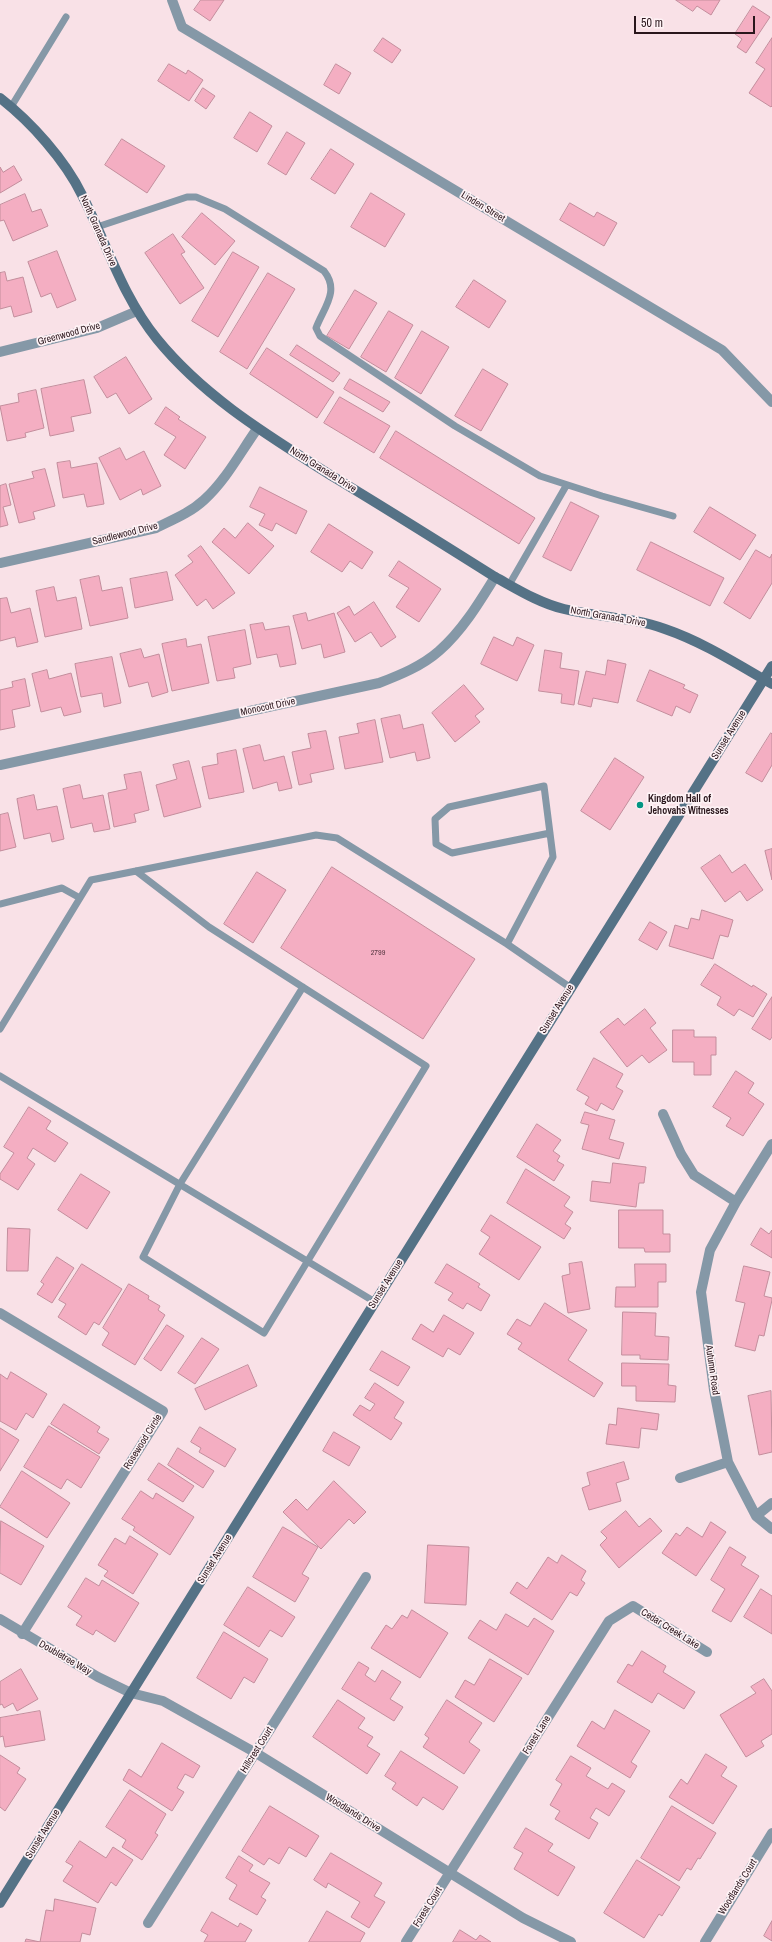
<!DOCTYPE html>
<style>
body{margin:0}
#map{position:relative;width:772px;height:1942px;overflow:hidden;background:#f9e1e7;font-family:"Archivo Narrow",sans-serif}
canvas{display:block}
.scale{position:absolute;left:634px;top:16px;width:121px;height:18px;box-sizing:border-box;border:2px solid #2a161c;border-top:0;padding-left:5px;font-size:12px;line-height:14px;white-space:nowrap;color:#2a161c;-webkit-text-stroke:3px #fef2f5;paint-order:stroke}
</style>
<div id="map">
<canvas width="772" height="1942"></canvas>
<div class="scale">50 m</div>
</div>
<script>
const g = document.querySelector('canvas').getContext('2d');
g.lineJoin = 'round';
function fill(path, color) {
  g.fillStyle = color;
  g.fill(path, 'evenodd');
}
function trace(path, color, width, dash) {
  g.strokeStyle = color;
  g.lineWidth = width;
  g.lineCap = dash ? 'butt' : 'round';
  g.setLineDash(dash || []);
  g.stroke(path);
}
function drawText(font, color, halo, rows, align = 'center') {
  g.font = font + ' "Archivo Narrow",sans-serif';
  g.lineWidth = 3.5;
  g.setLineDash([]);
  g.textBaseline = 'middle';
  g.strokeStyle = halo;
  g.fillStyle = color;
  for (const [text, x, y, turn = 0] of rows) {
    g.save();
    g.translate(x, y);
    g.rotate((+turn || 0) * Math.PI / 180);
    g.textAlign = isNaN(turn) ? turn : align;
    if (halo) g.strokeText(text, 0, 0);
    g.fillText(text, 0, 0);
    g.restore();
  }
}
const building = new Path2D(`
 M201,0H224L210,21L194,10Z
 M676,0H720L711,15L697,6L693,11Z
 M753,6L770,17L746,53L737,47L742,39L735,34Z
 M383,38L401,50L392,63L374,51Z
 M772,38V106L771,107L749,93L765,69L756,63Z
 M169,64L186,74L188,70L203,80L189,101L158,81Z
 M336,64L351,73L339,94L324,85Z
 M203,88L215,96L206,109L195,101Z
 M250,112L272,126L257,152L234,138Z
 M287,132L305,143L286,175L268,164Z
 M122,139L165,166L147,193L105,165Z
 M331,149L354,164L335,194L311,179Z
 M14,166L22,180L0,193V167L3,172Z
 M371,193L405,214L385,247L351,227Z
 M25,194L32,212L41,209L48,226L13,241L4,220L0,221V205Z
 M570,203L594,217L597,212L617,223L604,246L560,220Z
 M202,213L235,241L215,265L182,237Z
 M173,234L185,252L181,254L204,288L180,304L145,253Z
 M57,251L76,300L57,308L51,293L41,297L28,262Z
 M233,252L259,267L218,337L192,321Z
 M5,272L7,281L23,277L32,312L14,317L11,306L0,309V273Z
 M268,273L295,289L247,369L220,352Z
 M474,280L506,301L489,328L456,307Z
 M355,290L377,303L349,349L327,336Z
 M389,311L413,325L386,372L361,357Z
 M422,331L449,347L421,394L395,378Z
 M297,345L340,373L333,382L290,355Z
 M267,348L334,392L317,418L250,374Z
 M126,357L152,399L129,414L116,393L107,398L94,377Z
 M483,369L508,384L481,431L455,416Z
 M350,379L390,402L383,412L344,389Z
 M84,380L91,413L71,417L74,431L50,436L41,389Z
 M36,390L44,428L25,433L26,437L7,441L0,406L19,402L18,394Z
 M340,397L390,426L374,453L324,423Z
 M166,407L180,417L178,419L206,437L185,469L164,455L176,437L155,424Z
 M396,431L535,518L519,544L380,458Z
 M120,448L126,460L144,451L161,486L143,495L141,489L120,500L99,458Z
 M70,461L71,468L97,463L104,504L87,507L84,494L63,498L57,463Z
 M45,469L55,506L33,512L35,519L19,523L9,484L34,478L32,472Z
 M6,484L11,505L3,507L8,525L0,527V486Z
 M260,487L307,511L296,534L276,523L272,531L259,525L265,514L250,507Z
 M571,502L599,516L571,571L543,557Z
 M710,507L756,535L740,560L694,532Z
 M248,523L274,546L249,574L212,542L224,528L235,538Z
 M329,524L373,552L362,569L350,561L342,572L311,552Z
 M651,542L724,578L710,606L637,570Z
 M201,546L235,593L213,609L206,599L197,606L175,575L193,562L188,556Z
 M756,550L770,558L772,554V583L750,619L724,603Z
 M399,561L441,589L419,622L396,607L409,588L389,576Z
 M167,572L173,600L135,608L130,579Z
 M99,576L102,591L122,587L128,618L90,626L80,580Z
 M54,587L57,601L76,597L82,629L45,637L36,591Z
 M7,598L11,613L30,608L38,642L17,647L15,637L0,641V599Z
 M374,602L396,637L381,647L371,632L355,642L337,613L349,606L354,615Z
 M306,613L308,621L334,613L345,652L324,658L321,644L302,649L293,616Z
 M263,623L265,630L289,626L296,664L280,667L277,654L257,658L250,625Z
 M245,630L251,664L233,668L235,678L217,681L208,637Z
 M494,637L513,646L517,637L534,645L517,681L481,664Z
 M186,639L187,647L201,644L209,683L172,691L162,644Z
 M141,649L144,658L159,654L168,692L152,697L148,682L129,687L120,654Z
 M545,650L562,653L560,668L579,671L574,705L561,703L562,694L539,691Z
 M112,657L121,703L104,707L102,693L81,697L75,664Z
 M608,660L626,664L618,703L593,698L591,707L578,704L586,671L605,675Z
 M47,670L49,679L71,673L81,712L64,716L61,707L41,712L32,674Z
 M650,670L685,685L683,688L698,695L690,713L676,706L672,716L637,701Z
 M25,679L30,706L12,710L15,727L0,730V690L13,687L12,682Z
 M464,685L484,709L475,716L480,722L455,742L432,713Z
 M400,715L403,729L423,724L430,758L417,761L415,752L390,758L381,719Z
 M375,720L383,762L345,769L339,737L359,733L357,724Z
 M326,731L334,769L310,774L312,782L299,785L292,752L311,748L308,734Z
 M771,733L772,734V765L762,782L746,773Z
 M260,745L264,761L284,756L292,788L279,791L277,782L253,789L243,749Z
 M236,750L244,792L209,799L202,767L218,764L217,754Z
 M615,758L644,777L610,830L581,811Z
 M189,761L201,807L164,817L156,785L177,779L173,765Z
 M141,772L149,810L134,814L136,822L114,827L108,793L127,789L124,775Z
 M80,785L83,799L103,795L110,829L94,832L92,823L71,828L63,789Z
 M34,795L37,810L57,806L64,839L52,842L50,833L24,839L17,799Z
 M8,813L16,847L0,851V815Z
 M772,849V880L765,851Z
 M720,855L732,873L745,864L763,890L747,901L740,891L725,902L701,868Z
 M332,867L475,959L423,1039L281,948Z
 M257,872L286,890L253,943L224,924Z
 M702,910L733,920L728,937L720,935L713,959L669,946L675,925L688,929L691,918L699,920Z
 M650,922L667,932L657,950L639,940Z
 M715,964L752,987L753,985L767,994L753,1017L739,1009L734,1016L717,1005L721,997L701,985Z
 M772,997V1037L770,1040L752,1029Z
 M645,1009L656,1023L650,1028L667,1050L649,1063L642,1055L627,1067L600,1032L618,1018L624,1025Z
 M673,1030H694V1037H716V1055H711V1075H694V1062H673Z
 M594,1058L623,1074L616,1087L623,1091L613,1110L601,1103L597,1111L585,1104L589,1097L577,1090Z
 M736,1071L754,1083L748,1093L764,1104L743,1136L726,1126L731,1118L713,1107Z
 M29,1107L51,1121L46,1129L68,1143L55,1162L33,1148L27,1158L35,1164L18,1190L0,1179V1174L14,1153L4,1147Z
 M585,1112L615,1120L609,1139L624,1143L619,1159L582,1149L589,1125L581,1123Z
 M537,1124L561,1140L553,1151L560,1156L557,1161L564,1165L554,1181L517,1157Z
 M613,1163L646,1167L644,1183H639L636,1207L590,1201L592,1181L610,1183Z
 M526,1169L570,1197L564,1206L573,1212L565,1224L571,1228L564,1239L507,1203Z
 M81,1174L110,1192L87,1229L58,1210Z
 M619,1210H663V1234H670V1252H645L644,1248H619Z
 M491,1215L541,1247L519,1280L479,1254L490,1237L481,1231Z
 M8,1228L30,1229L28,1271H7Z
 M761,1228L769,1234L772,1230V1258L751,1245Z
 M57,1257L74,1268L52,1303L37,1294L44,1284L41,1282Z
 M582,1262L590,1309L568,1313L562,1276L570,1274L569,1264Z
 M82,1264L122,1289L99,1325L94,1322L86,1335L58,1317L66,1304L59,1300Z
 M447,1264L480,1284L478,1287L490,1295L481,1311L467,1303L463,1309L448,1300L453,1293L435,1283Z
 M635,1264H666V1282H658V1307H615L616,1287H635Z
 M744,1266L770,1272L764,1296L772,1298V1300L764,1336L759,1335L755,1351L735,1346L745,1303L736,1301Z
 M129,1284L149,1296L148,1299L160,1306L158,1310L165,1315L135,1365L102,1345L109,1333L103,1328Z
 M545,1303L587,1330L568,1360L603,1383L594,1397L518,1349L522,1343L507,1334L517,1319L530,1326Z
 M623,1312L656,1313L655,1336L669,1337L668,1360L640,1359V1355H622Z
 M444,1315L474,1333L460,1355L448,1348L443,1357L412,1339L421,1324L433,1332Z
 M167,1325L184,1336L161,1371L144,1359Z
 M202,1338L219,1349L195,1384L178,1373Z
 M382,1351L410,1367L398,1386L370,1370Z
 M622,1363L669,1364L668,1385L676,1386L675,1402L636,1401V1386H622Z
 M248,1365L257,1386L205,1410L195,1389Z
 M11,1372L47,1394L33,1418L26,1413L16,1430L0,1421V1374L7,1379Z
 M375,1383L404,1402L394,1418L402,1423L391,1440L353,1415L360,1405L370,1411L375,1404L365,1398Z
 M771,1391L772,1452L759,1455L748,1396Z
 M64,1404L100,1427L97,1432L109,1439L99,1454L51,1424Z
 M618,1408L659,1414L657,1430L641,1428L639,1448L606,1444L609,1424L616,1425Z
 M49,1426L100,1457L81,1488L67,1479L61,1489L24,1467Z
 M200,1427L236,1449L225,1467L199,1452L201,1448L191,1442Z
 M0,1428L19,1440L0,1471Z
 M334,1432L360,1447L349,1466L323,1451Z
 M178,1448L214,1471L203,1488L168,1465Z
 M624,1462L629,1479L616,1483L621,1501L589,1510L582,1488L590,1485L587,1473Z
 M159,1463L194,1486L183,1502L148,1480Z
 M22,1471L70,1503L47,1538L0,1507Z
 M334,1481L366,1512L354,1524L349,1519L321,1549L283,1512L296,1499L307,1510Z
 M141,1491L153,1499L156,1493L194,1517L170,1555L133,1530L135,1527L122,1519Z
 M626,1511L639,1527L650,1518L662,1531L619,1568L600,1545L607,1538L601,1532Z
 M1,1521L44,1546L21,1585L0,1573Z
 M711,1522L726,1532L696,1576L662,1553L676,1533L680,1536L687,1527L702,1537Z
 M283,1527L318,1547L302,1574L309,1578L295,1602L253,1577Z
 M130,1536L158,1554L133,1594L104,1576L108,1571L98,1565L115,1538L125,1544Z
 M428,1545L469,1547L466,1605L425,1603Z
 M730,1547L746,1557L741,1565L759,1576L731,1622L712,1611L725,1589L711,1580Z
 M562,1555L586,1571L581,1580L585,1583L577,1596L570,1592L552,1620L510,1593L517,1582L527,1589L548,1557L557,1563Z
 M86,1578L99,1586L102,1580L139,1603L115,1642L96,1630L93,1635L76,1625L82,1616L68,1607Z
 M248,1587L295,1617L282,1637L270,1630L259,1647L224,1625Z
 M761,1589L772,1596V1634L744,1617Z
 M412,1610L448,1633L420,1678L371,1648L386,1625L392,1629L402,1615L407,1618Z
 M506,1614L528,1627L534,1618L554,1631L528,1675L468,1638L480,1620L496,1630Z
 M224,1632L268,1659L254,1683L244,1677L231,1699L197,1678Z
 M642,1651L666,1666L663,1672L695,1692L684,1709L658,1693L652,1703L617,1682L628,1664L632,1666Z
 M490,1659L522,1678L494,1722L455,1697L465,1680L474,1685Z
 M359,1662L369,1668L365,1675L375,1682L382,1670L401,1682L390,1699L403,1707L394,1721L342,1689Z
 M21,1669L38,1699L17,1711L13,1703L4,1708L2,1704L0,1705V1682Z
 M764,1679L772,1691V1734L761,1741L764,1746L746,1757L720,1715L756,1693L751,1687Z
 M338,1700L365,1718L358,1728L373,1737L367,1746L380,1754L367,1774L313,1737Z
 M447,1700L482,1723L469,1742L480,1750L464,1774L423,1747L429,1738L425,1735Z
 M615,1710L650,1731L631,1762L637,1766L630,1778L577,1746L592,1721L604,1729Z
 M40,1711L45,1740L5,1747L3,1736L0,1737V1718Z
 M162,1743L200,1766L193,1778L185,1774L177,1788L184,1792L172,1811L123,1780L129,1769L141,1777Z
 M401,1751L458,1787L443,1810L423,1797L417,1806L392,1789L396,1783L385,1776Z
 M706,1754L727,1767L721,1776L737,1786L713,1824L669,1797L681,1779L687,1784Z
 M0,1755L20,1768L17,1773L26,1779L5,1811L0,1807Z
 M571,1756L591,1768L586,1776L608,1789L612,1783L625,1791L609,1816L596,1808L590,1818L598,1823L589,1839L555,1819L560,1811L550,1805L562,1784L556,1780Z
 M130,1790L166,1814L155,1833L158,1835L142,1860L122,1847L126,1840L106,1827Z
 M270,1806L319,1836L306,1857L289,1847L279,1864L269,1858L264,1865L242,1851Z
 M672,1806L716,1833L700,1859L698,1858L691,1870L687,1868L679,1881L641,1858Z
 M526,1828L553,1844L548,1851L575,1867L558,1896L514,1869L523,1853L514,1848Z
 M80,1841L106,1858L113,1847L133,1860L116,1886L111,1882L98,1903L63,1881L73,1866L66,1862Z
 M331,1853L382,1883L374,1896L385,1902L369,1928L351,1917L360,1902L328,1883L326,1888L314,1880Z
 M239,1856L253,1865L249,1871L270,1883L261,1897L266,1900L257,1915L229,1899L237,1885L226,1878Z
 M637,1860L680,1887L662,1916L659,1914L644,1938L604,1913Z
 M55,1899L96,1908L90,1935L82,1933L80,1942H25L26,1939L40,1942L46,1910L53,1911Z
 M327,1911L365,1933L360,1942H309Z
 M212,1912L238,1927L240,1923L252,1930L245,1942H204L208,1935L201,1931Z
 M772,1921V1941L764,1936Z
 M460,1930L476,1940L480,1935L491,1942H453Z`);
fill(building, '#f4aec2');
trace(building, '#c38d9c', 1);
trace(new Path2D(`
 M11,107L66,17
 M97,227L187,197H196L225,209L324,271C340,291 324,307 316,328L320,336L455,426L540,476L602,496L673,516
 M509,585L566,486
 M136,871L209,927L426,1066L264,1333L143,1257L180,1184L303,987
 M80,898L91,880L316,835L337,838L507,944L553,857L544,786L449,807L435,819L436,844L452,853L550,833
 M0,904L62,888L80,898L0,1029
 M507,944L571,988
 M0,1076L375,1302`), '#8598a7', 7);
trace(new Path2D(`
 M172,0L182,27L722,350L772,402
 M0,352L97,328L137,311
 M0,563L156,528C172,520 190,513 204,500C226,480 240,453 257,429
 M0,765L379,683C400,675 422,666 439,651C462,631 479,603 495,577
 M663,1114L681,1154L694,1175L736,1202
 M772,1144L736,1202L710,1250L701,1292L714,1390L728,1462L756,1516L772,1529
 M0,1313L163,1411L22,1634
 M680,1478L728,1462
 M756,1516L772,1503
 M0,1619L98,1677L131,1693L163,1701L256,1753L523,1918L571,1942
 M148,1923L366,1577
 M406,1942L609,1621L633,1606L707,1652
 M705,1942L772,1833`), '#8598a7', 10);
trace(new Path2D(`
 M0,98C31,122 65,160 82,195C107,244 122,296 157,339C205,398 269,436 332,476C387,509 441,543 495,577C517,589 539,603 564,609C597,617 632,617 665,629C703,642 737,664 772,684
 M0,1903L772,666`), '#557286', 10);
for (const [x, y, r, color] of [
 [640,805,4,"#039583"]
]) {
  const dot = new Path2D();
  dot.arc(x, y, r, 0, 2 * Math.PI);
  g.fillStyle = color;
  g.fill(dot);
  trace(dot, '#fef2f5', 1.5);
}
drawText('8px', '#5c3c46', null, [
 ["2799",378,953]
]);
drawText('10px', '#2a161c', '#fef2f5', [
 ["Linden Street",483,207,31],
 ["North Granada Drive",98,231,66],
 ["Greenwood Drive",69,334,-15],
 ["North Granada Drive",323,470,32],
 ["Sandlewood Drive",125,534,-14],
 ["North Granada Drive",608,617,10],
 ["Monocott Drive",268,707,-12],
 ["Sunset Avenue",729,735,-58],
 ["Sunset Avenue",557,1009,-58],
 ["Sunset Avenue",386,1284,-58],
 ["Autumn Road",712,1370,82],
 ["Rosewood Circle",143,1442,-58],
 ["Sunset Avenue",215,1559,-58],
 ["Cedar Creek Lake",670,1629,32],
 ["Doubletree Way",65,1658,30],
 ["Forest Lane",537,1735,-58],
 ["Hillcrest Court",257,1750,-58],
 ["Woodlands Drive",353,1813,32],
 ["Sunset Avenue",43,1834,-58],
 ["Woodlands Court",738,1887,-58],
 ["Forest Court",428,1907,-58]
]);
drawText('bold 10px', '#2a161c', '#fef2f5', [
 ["Kingdom Hall of",648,799],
 ["Jehovahs Witnesses",648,811]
], 'left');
</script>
